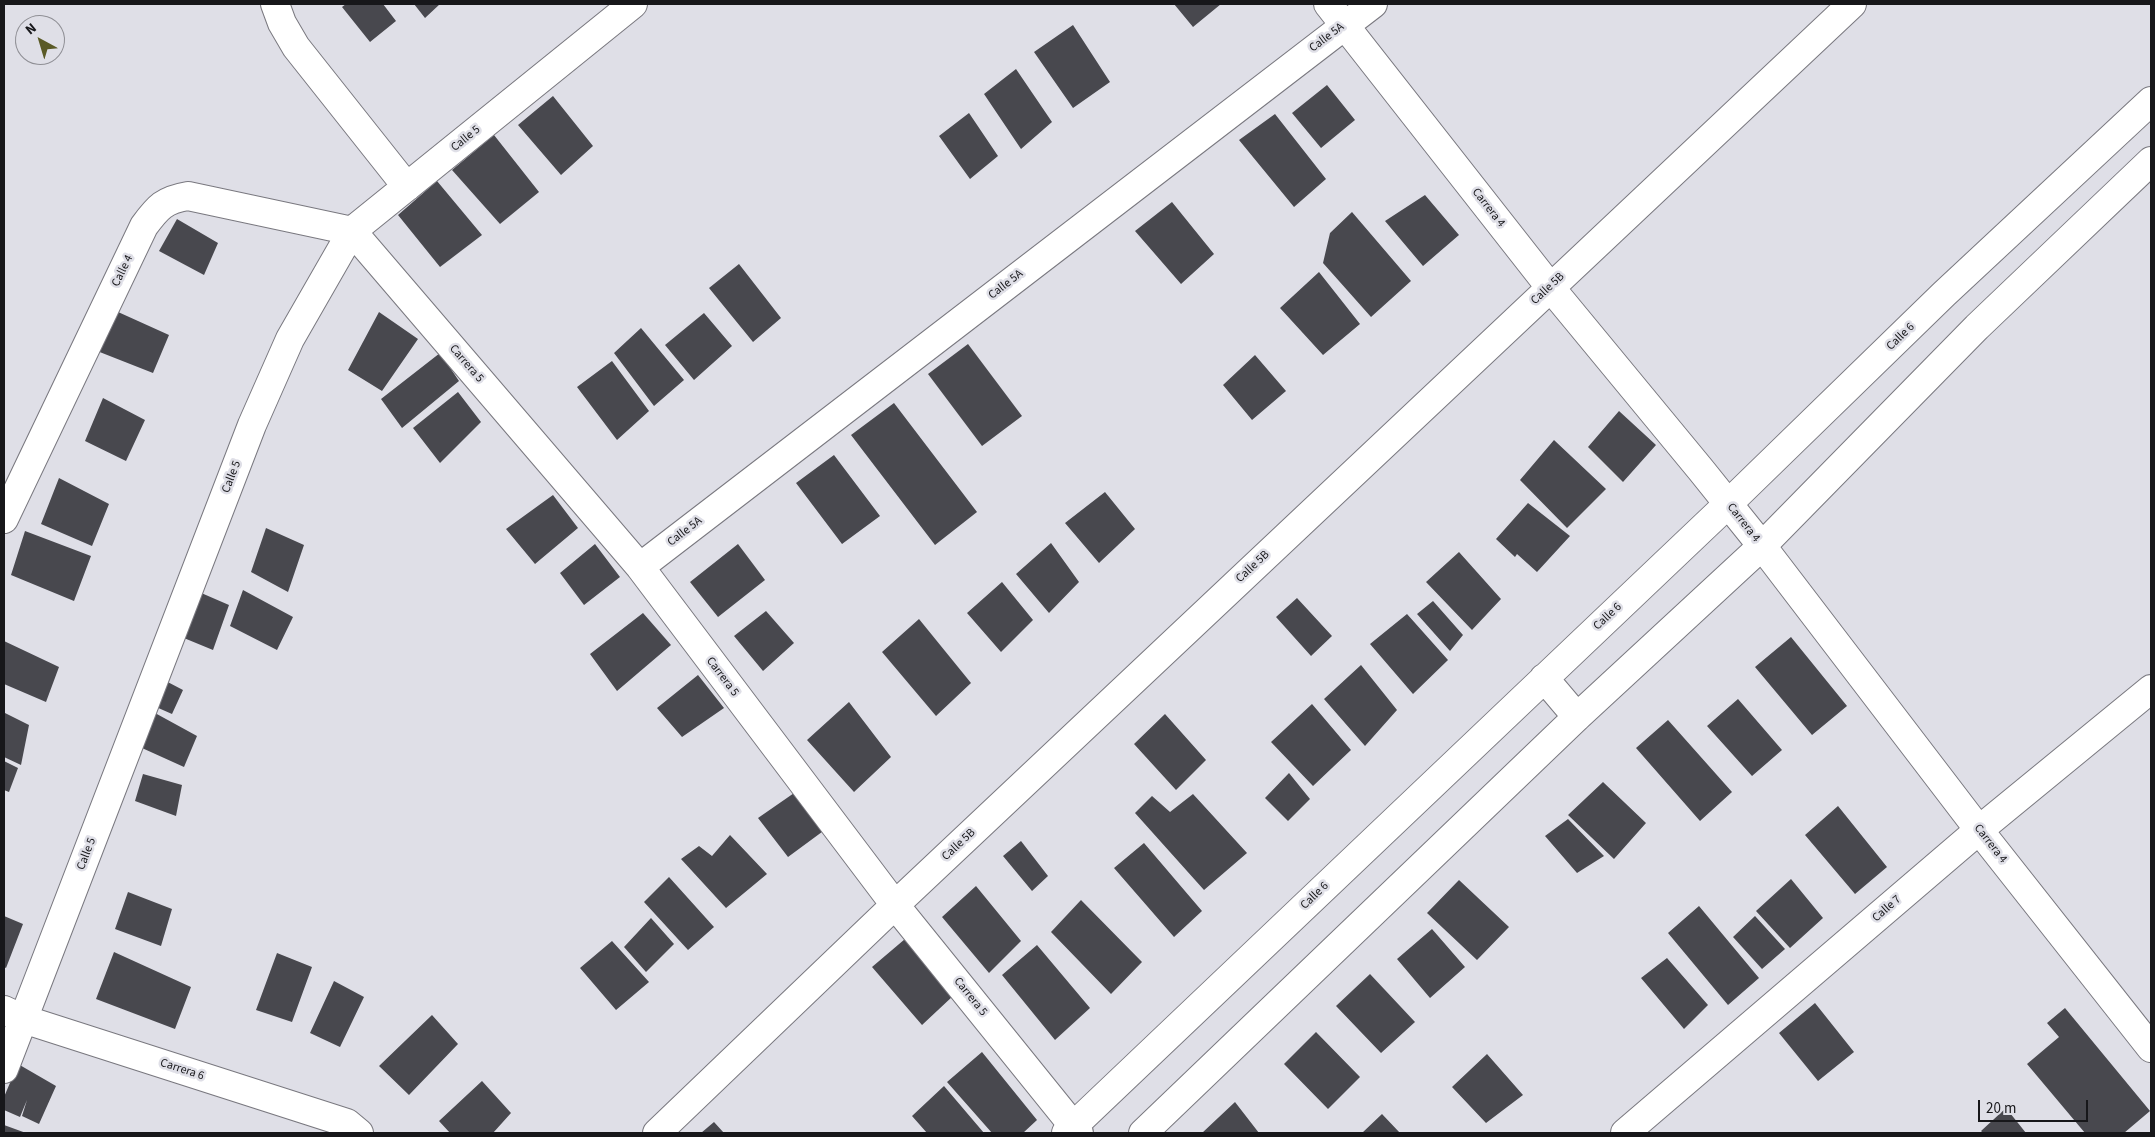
<!DOCTYPE html>
<style>
body{margin:0}
#map{position:relative;width:2155px;height:1137px;overflow:hidden;background:#dfdfe7;font-family:"Source Sans 3",sans-serif}
canvas{display:block}
.frame{position:absolute;inset:0;border:5px solid #17171a;pointer-events:none}
.north{position:absolute;left:15px;top:15px;width:50px;height:50px;box-sizing:border-box;background:#dfdfe7;border:1px solid #8f8f95;border-radius:50%;rotate:321deg;font-size:14px;font-weight:700;line-height:20px;text-align:center;color:#17171a}
.north::after{content:'';display:block;margin:auto;width:18px;height:22px;background:#5a5a26;clip-path:polygon(50% 0,100% 100%,50% 72%,0 100%)}
.scale{position:absolute;left:1978px;top:1100px;width:110px;height:22px;box-sizing:border-box;border:2px solid #17171a;border-top:0;padding-left:6px;font-size:15px;line-height:18px;white-space:nowrap;color:#17171a;-webkit-text-stroke:4px #dfdfe7;paint-order:stroke}
</style>
<div id="map">
<canvas width="2155" height="1137"></canvas>
<div class="frame"></div>
<div class="north">N</div>
<div class="scale">20 m</div>
</div>
<script>
const g = document.querySelector('canvas').getContext('2d');
g.lineJoin = 'round';
function fill(path, color) {
  g.fillStyle = color;
  g.fill(path, 'evenodd');
}
function trace(path, color, width, dash) {
  g.strokeStyle = color;
  g.lineWidth = width;
  g.lineCap = dash ? 'butt' : 'round';
  g.setLineDash(dash || []);
  g.stroke(path);
}
function drawText(font, color, halo, rows, align = 'center') {
  g.font = font + ' "Source Sans 3",sans-serif';
  g.lineWidth = 5;
  g.setLineDash([]);
  g.textBaseline = 'middle';
  g.strokeStyle = halo;
  g.fillStyle = color;
  for (const [text, x, y, turn = 0] of rows) {
    g.save();
    g.translate(x, y);
    g.rotate((+turn || 0) * Math.PI / 180);
    g.textAlign = isNaN(turn) ? turn : align;
    if (halo) g.strokeText(text, 0, 0);
    g.fillText(text, 0, 0);
    g.restore();
  }
}
fill(new Path2D(`
 M346,4H383L396,21L370,42L342,7Z
 M414,4H440L425,18Z
 M1174,4H1221L1193,27Z
 M1073,25L1110,82L1073,108L1034,52Z
 M1016,69L1052,122L1021,149L984,94Z
 M1327,85L1355,120L1321,148L1292,113Z
 M553,96L593,146L561,175L518,125Z
 M969,113L998,156L970,179L939,136Z
 M1275,114L1326,179L1294,207L1239,140Z
 M494,135L539,192L500,224L452,170Z
 M437,181L482,235L440,267L398,215Z
 M1425,195L1459,235L1423,266L1385,221Z
 M1172,202L1214,254L1181,284L1135,231Z
 M1352,212L1411,281L1371,317L1323,263L1330,233Z
 M177,219L218,243L204,275L159,251Z
 M739,264L781,318L753,342L709,288Z
 M1319,272L1360,324L1323,355L1280,308Z
 M107,307L169,335L153,373L92,349Z
 M379,312L418,339L382,391L348,370Z
 M704,313L732,346L694,380L665,345Z
 M641,328L684,380L654,406L614,353Z
 M968,344L1022,416L982,446L928,374Z
 M440,353L459,381L402,428L381,399Z
 M1255,355L1286,391L1252,420L1223,385Z
 M612,361L649,411L617,440L577,387Z
 M458,392L481,422L440,463L413,428Z
 M103,398L145,420L126,461L85,441Z
 M894,403L977,512L935,545L851,435Z
 M1619,411L1656,445L1623,482L1588,447Z
 M1554,440L1606,489L1567,528L1520,480Z
 M834,455L880,516L842,544L796,483Z
 M59,478L109,504L92,546L41,524Z
 M1105,492L1135,529L1099,563L1065,523Z
 M553,495L578,528L535,564L506,529Z
 M1528,503L1570,536L1537,572L1517,554L1515,557L1496,539Z
 M266,528L304,545L288,592L251,572Z
 M25,531L91,556L74,601L11,575Z
 M1051,543L1079,582L1049,613L1016,574Z
 M595,544L620,577L584,605L560,573Z
 M738,544L765,580L718,617L690,582Z
 M1459,552L1501,599L1472,630L1426,582Z
 M1002,582L1033,620L1001,652L967,613Z
 M192,589L229,605L213,650L179,636Z
 M243,590L293,617L277,650L230,626Z
 M1297,598L1332,636L1311,656L1276,617Z
 M1433,601L1463,635L1450,651L1417,614Z
 M766,611L794,643L763,671L734,636Z
 M643,613L671,645L617,691L590,654Z
 M1407,614L1448,660L1413,694L1370,644Z
 M919,619L971,683L936,716L882,652Z
 M1791,637L1847,706L1812,735L1755,667Z
 M4,641L59,667L46,702L4,684Z
 M1361,665L1397,710L1365,746L1324,699Z
 M698,675L724,708L682,737L657,708Z
 M160,678L183,690L172,714L147,703Z
 M1738,699L1782,750L1752,776L1707,726Z
 M849,702L891,757L854,792L807,740Z
 M1312,704L1351,750L1313,786L1271,742Z
 M5,713L29,725L21,765L4,757Z
 M155,713L197,736L184,767L142,748Z
 M1165,714L1206,760L1176,790L1134,744Z
 M1668,720L1732,792L1700,821L1636,748Z
 M4,761L18,768L9,792L4,790Z
 M1289,773L1310,799L1288,821L1265,798Z
 M143,774L182,785L176,816L135,801Z
 M1603,782L1646,823L1614,859L1568,815Z
 M797,791L826,829L788,857L758,818Z
 M1193,794L1247,853L1204,890L1135,813L1152,796L1170,812Z
 M1838,806L1887,867L1855,894L1805,835Z
 M1568,819L1604,856L1577,873L1545,836Z
 M730,835L767,874L726,908L681,859L699,846L712,856Z
 M1021,841L1048,876L1032,891L1003,856Z
 M1144,843L1202,911L1174,937L1114,868Z
 M669,877L714,927L688,950L644,902Z
 M1791,879L1823,918L1790,948L1756,911Z
 M1459,880L1509,927L1477,960L1427,913Z
 M976,886L1021,941L989,973L942,917Z
 M128,892L172,909L161,946L115,929Z
 M1081,900L1142,962L1111,994L1051,932Z
 M1699,906L1759,978L1728,1005L1668,933Z
 M4,916L23,924L6,968L4,967Z
 M1755,916L1785,949L1762,969L1733,937Z
 M651,918L674,944L646,972L624,947Z
 M1432,929L1465,967L1430,998L1397,959Z
 M905,939L953,996L922,1025L872,967Z
 M612,941L649,982L616,1010L580,968Z
 M1037,945L1090,1008L1055,1040L1002,975Z
 M114,952L191,987L175,1029L96,999Z
 M277,953L312,967L292,1022L256,1010Z
 M1667,958L1708,1005L1684,1029L1641,978Z
 M1370,974L1415,1022L1381,1053L1336,1006Z
 M334,981L364,997L340,1047L310,1033Z
 M1815,1003L1854,1052L1818,1081L1779,1033Z
 M2065,1008L2150,1111L2124,1133H2085L2027,1064L2059,1037L2047,1023Z
 M432,1015L458,1044L409,1095L379,1066Z
 M1316,1032L1360,1077L1328,1109L1284,1064Z
 M982,1052L1037,1120L1023,1133H992L947,1082Z
 M1487,1054L1523,1095L1486,1123L1452,1087Z
 M18,1064L56,1086L39,1124L22,1116L27,1100L20,1117L4,1110V1097Z
 M482,1081L511,1113L493,1133H450L439,1121Z
 M944,1086L984,1133H927L912,1116Z
 M1235,1102L1259,1133H1202Z
 M2006,1108L2026,1133H1983L1981,1131Z
 M1382,1114L1400,1133H1362Z
 M714,1122L724,1133H701Z
 M4,1125L26,1133H4Z`), '#48484e');
const minor = new Path2D(`
 M275,4L282,23L296,47L407,187
 M1328,4L1550,287L1701,470L1762,546L1979,830L2151,1048
 M352,231L640,567L895,905L1079,1133
 M4,519L144,226C158,207 164,200 188,196L352,231
 M640,567L1373,4
 M4,1010L23,1019L347,1123L359,1133
 M4,1069L252,425L290,339L352,231L633,4
 M657,1133L895,905L1852,4
 M1625,1133L1979,830L2151,689`);
const tertiary = new Path2D(`
 M1544,678L1577,717
 M1066,1133L1728,504L1944,294L2151,101
 M1143,1133L1577,717L1762,546L1977,327L2151,161`);
trace(minor, '#79787f', 30);
trace(tertiary, '#79787f', 30);
trace(minor, '#fff', 28);
trace(tertiary, '#fff', 28);
drawText('12px', '#17171a', '#dfdfe7', [
 ["Calle 5A",1327,38,-37],
 ["Calle 5",466,139,-39],
 ["Carrera 4",1488,208,52],
 ["Calle 4",123,271,-64],
 ["Calle 5A",1006,285,-38],
 ["Calle 5B",1548,289,-43],
 ["Calle 6",1901,337,-44],
 ["Carrera 5",466,364,49],
 ["Calle 5",232,477,-69],
 ["Carrera 4",1743,523,52],
 ["Calle 5A",685,532,-38],
 ["Calle 5B",1253,567,-43],
 ["Calle 6",1608,617,-43],
 ["Carrera 5",722,677,53],
 ["Carrera 4",1990,844,52],
 ["Calle 5B",959,845,-43],
 ["Calle 5",87,854,-69],
 ["Calle 6",1315,896,-44],
 ["Calle 7",1887,909,-41],
 ["Carrera 5",970,997,51],
 ["Carrera 6",182,1070,18]
]);
</script>
